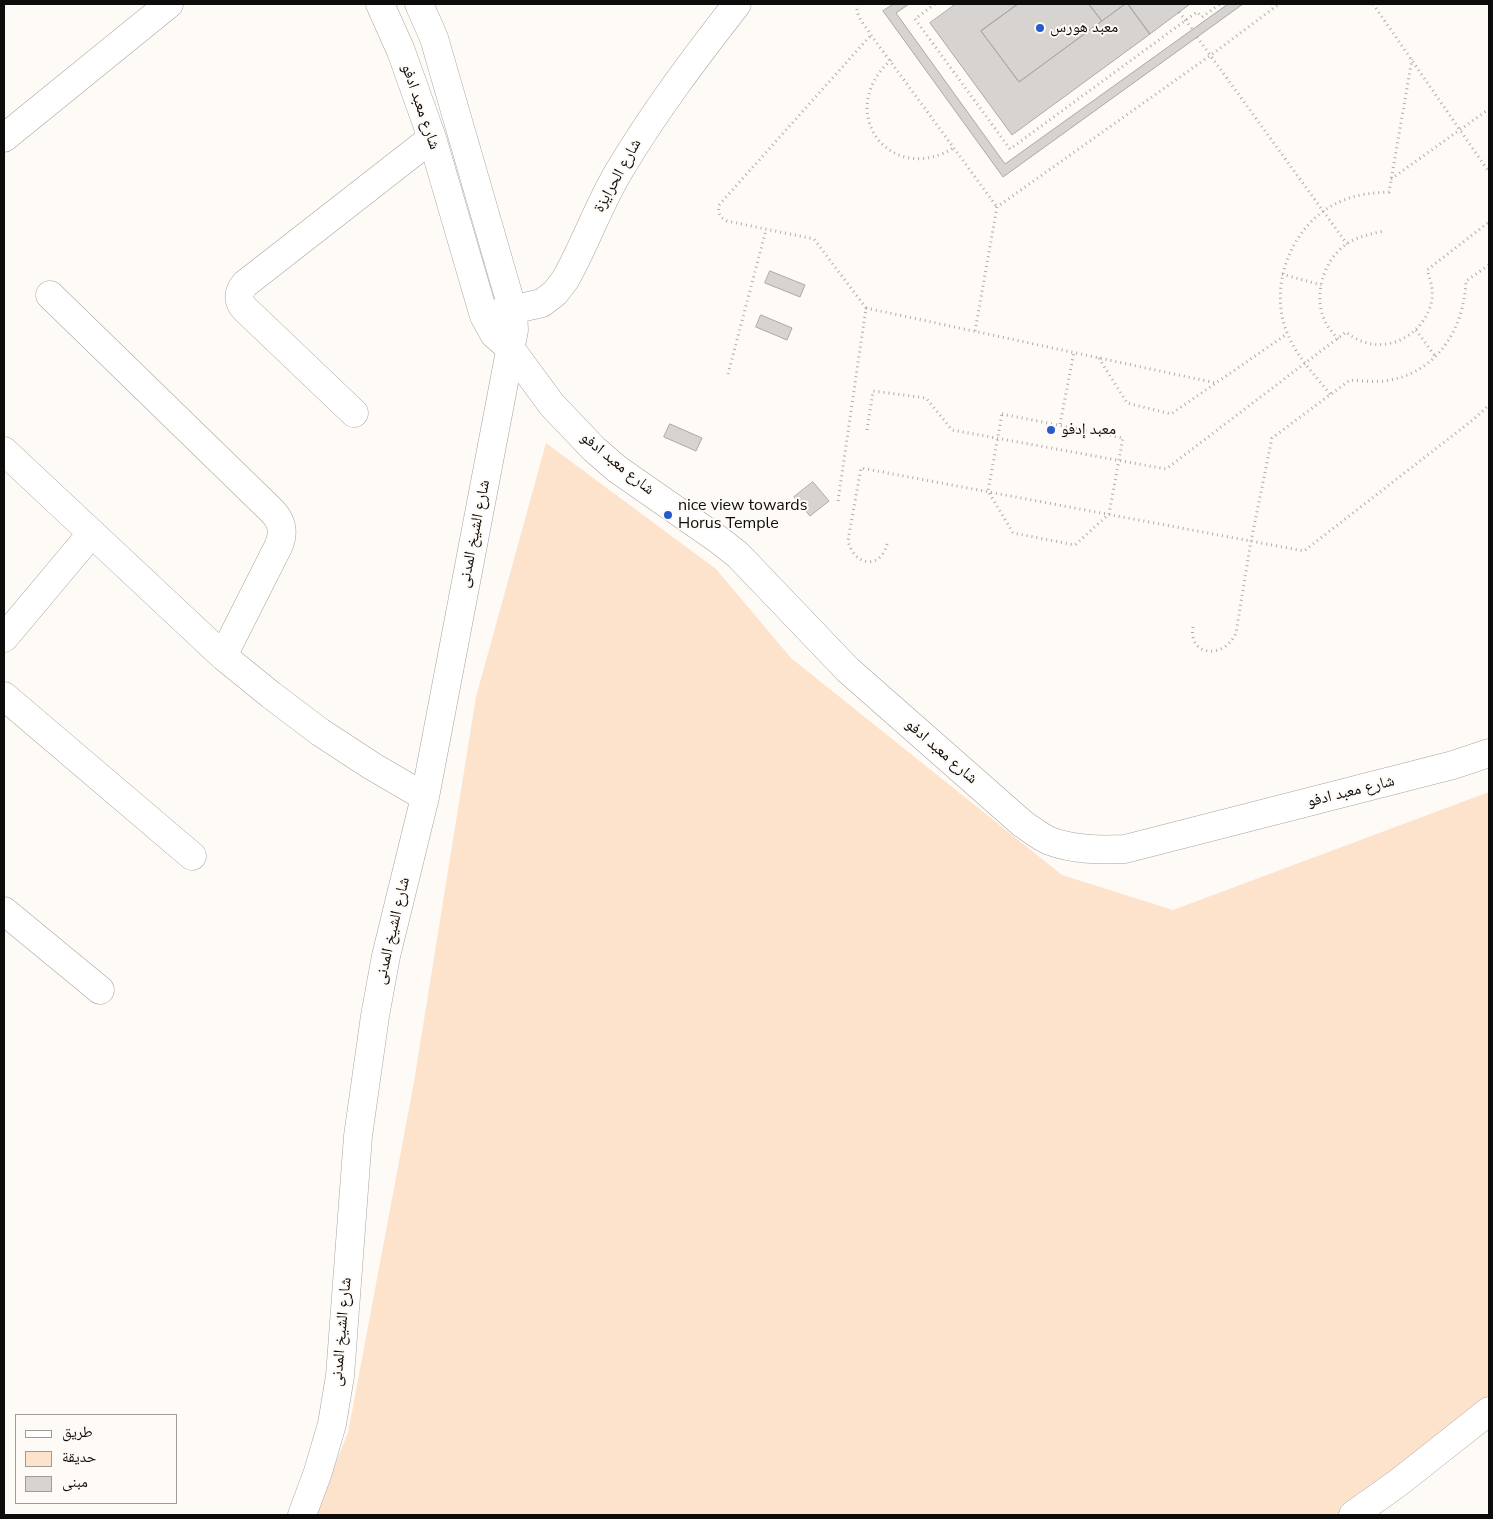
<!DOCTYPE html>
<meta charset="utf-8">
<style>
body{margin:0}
#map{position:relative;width:1493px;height:1519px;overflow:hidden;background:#fefaf6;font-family:"Nunito Sans","Noto Naskh Arabic",sans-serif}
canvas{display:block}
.frame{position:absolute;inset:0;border:5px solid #0e0c0b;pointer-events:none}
.legend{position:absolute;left:15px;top:1414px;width:162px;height:90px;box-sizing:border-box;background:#fefaf6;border:1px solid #9e9b98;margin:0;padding:6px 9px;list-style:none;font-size:15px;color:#0e0c0b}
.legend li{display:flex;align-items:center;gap:10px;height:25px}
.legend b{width:25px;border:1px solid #9e9b98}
</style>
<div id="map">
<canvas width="1493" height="1519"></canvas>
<div class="frame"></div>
<ul class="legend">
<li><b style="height:6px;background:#fff"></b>طريق</li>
<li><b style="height:14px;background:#fde3cc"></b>حديقة</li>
<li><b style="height:14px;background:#d7d3d0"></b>مبنى</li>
</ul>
</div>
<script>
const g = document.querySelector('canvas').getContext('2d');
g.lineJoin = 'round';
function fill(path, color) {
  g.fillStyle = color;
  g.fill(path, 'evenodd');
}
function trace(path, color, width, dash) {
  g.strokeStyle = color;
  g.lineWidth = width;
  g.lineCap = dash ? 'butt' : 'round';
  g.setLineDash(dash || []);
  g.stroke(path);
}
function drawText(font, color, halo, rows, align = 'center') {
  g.font = font + ' "Nunito Sans","Noto Naskh Arabic",sans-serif';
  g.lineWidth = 4;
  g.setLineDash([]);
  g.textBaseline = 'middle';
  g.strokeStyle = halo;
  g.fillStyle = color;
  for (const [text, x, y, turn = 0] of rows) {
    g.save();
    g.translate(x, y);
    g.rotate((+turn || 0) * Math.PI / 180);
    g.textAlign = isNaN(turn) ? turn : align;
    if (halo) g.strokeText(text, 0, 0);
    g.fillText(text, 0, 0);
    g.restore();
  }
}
fill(new Path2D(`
 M546,443L716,569L791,658L1062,875L1173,910L1489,792V1397L1341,1515H314L348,1433L414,1082L476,697Z`), '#fde3cc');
const building = new Path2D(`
 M894,4H909L896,13L1005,164L1228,4H1243L1003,177L883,11Z
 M956,4H1018L981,31L1019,82L1125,4H1128L1150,34L1012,135L930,23Z
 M1018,4H1089L1102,21L1019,82L981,31Z
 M1089,4H1125L1102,21Z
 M1128,4H1190L1150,34Z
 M770,271L805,285L800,297L765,283Z
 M761,315L792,328L787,340L756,327Z
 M670,424L702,438L696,451L664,437Z
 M813,482L829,501L810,516L794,497Z`);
fill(building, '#d7d3d0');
trace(building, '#aca8a5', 1);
const minor = new Path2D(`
 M380,4L401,51L432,138L484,316L494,334L510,348L552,405L594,449L617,469L719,540L738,555L848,670L1023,824C1031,829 1040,837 1050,841C1074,850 1100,850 1125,849L1453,765L1489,753
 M4,138L169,4
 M50,295L271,510C282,521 285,532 278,547L223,656
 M494,314L542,303L555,293L565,280C585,245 598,206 619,171C654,112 695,58 737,4
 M354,413L245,309C237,301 238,292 245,284L432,138
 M4,451L223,656L271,695L320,732L372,766L425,797
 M4,638L92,533
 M4,696L192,856
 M4,911L100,990
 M302,1515L318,1472L332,1424L340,1376L358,1136L375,1016L386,956L425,797L514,330L513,311L434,38L419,4
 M1353,1515L1398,1483L1489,1411`);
trace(minor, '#a8a4a1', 29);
trace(new Path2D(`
 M857,4C855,16 865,25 871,35L997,207
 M935,4L915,19L1010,149L1197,12L1202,17L1220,4
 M1373,4L1489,172
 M1179,12L1192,29
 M1197,37L1347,244
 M891,60C833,112 891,188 955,147
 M1391,179L1489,109
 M1282,274L1321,285
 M866,308L1216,383
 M1416,330L1435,356
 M975,331L997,207L1211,55L1279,4
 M1338,339C1334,334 1329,329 1326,323C1312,297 1323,259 1348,243C1359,236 1371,234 1384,231
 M1099,358L1127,403L1171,414L1287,334
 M728,374L766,230
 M1330,394C1315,375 1297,357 1288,335C1266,286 1293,219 1344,200C1358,194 1373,193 1389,192L1412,59
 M1002,414L1123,438L1109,514L1075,545L1013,533L988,491Z
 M1060,424L1074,352
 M867,430L873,391L926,398L952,430L1166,469L1346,332C1350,335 1354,338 1359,340C1389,354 1423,334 1431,304C1434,292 1431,281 1427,270L1489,222
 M838,501L866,308L814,239L727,221C719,217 718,213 719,205L871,35
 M887,544C880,571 853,565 848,540L861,468L1304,551L1474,419L1489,405
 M1193,627C1188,656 1224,660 1236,633L1251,541L1272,438L1350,380C1361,381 1373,382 1385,381C1436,374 1464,330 1466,281L1489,265`), '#afaca9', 3, [1, 4]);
trace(minor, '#fff', 28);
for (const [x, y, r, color] of [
 [1040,28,5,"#265cc9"],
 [1051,430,5,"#265cc9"],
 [668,515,5,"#265cc9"]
]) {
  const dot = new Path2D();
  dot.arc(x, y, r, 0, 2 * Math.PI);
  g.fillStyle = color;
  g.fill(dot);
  trace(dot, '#fefaf6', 2);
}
drawText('16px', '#0e0c0b', '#fefaf6', [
 ["معبد هورس",1050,28],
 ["معبد إدفو",1061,430],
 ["nice view towards",678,506],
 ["Horus Temple",678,524]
], 'left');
drawText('16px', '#0e0c0b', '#fefaf6', [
 ["شارع معبد ادفو",420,107,71],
 ["شارع الحرايزة",618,176,-61],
 ["شارع معبد ادفو",617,464,39],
 ["شارع الشيخ المدنى",475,534,-79],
 ["شارع معبد ادفو",941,752,41],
 ["شارع معبد ادفو",1351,792,-14],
 ["شارع الشيخ المدنى",393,931,-77],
 ["شارع الشيخ المدنى",342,1332,-85]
]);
</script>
